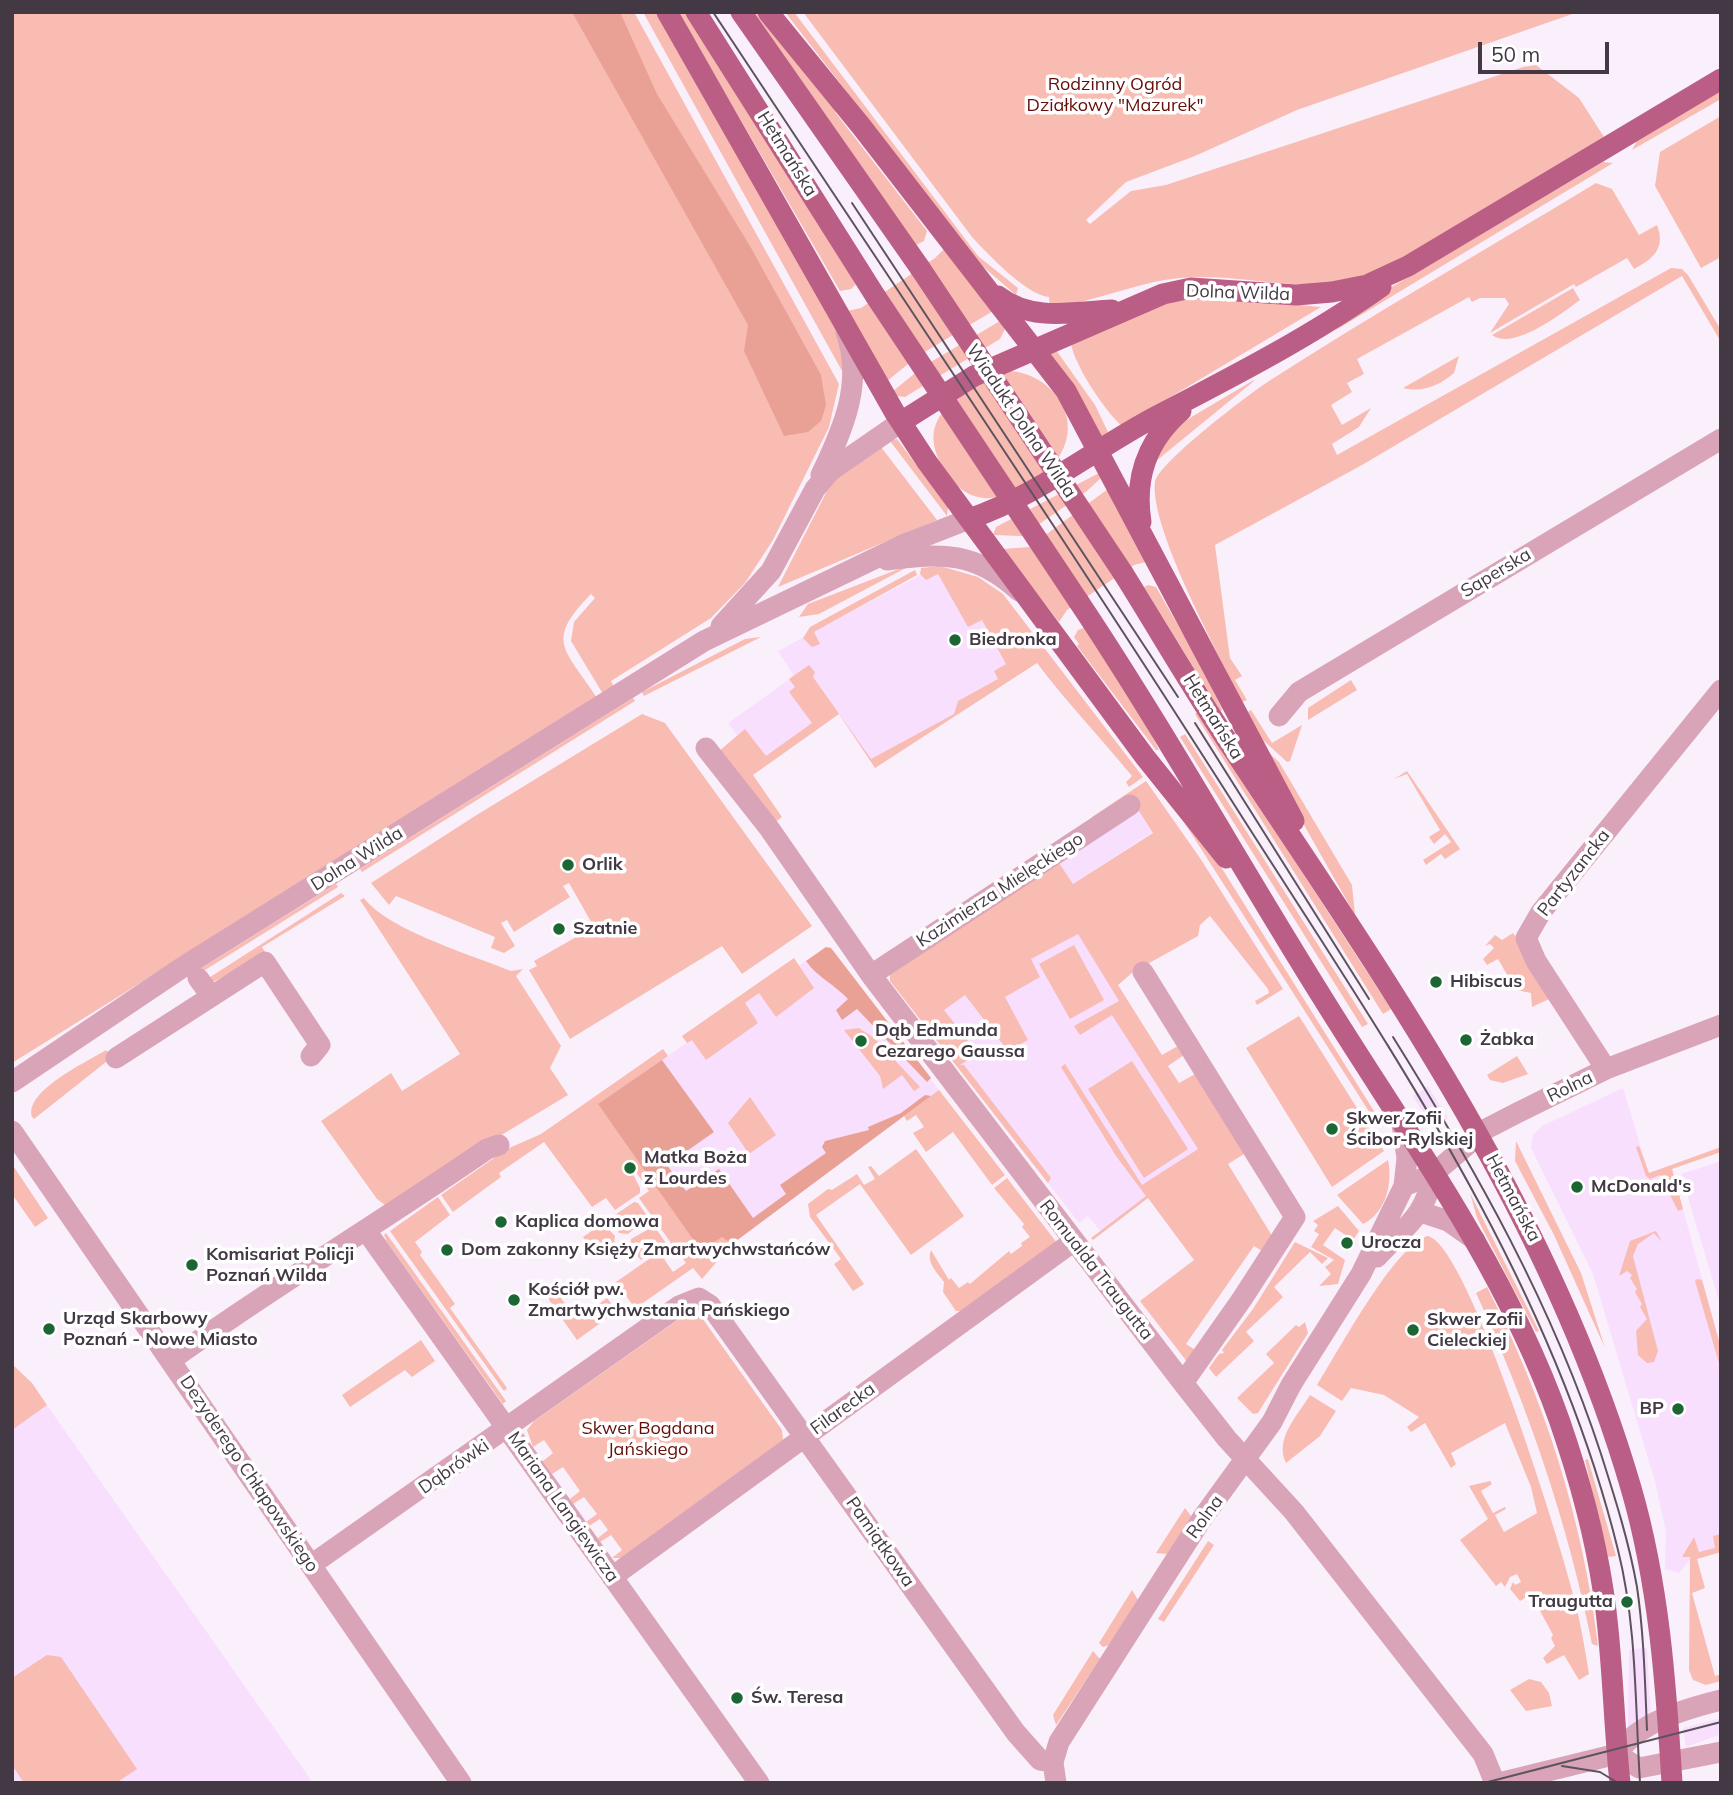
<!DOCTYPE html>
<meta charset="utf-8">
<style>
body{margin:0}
#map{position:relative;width:1733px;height:1795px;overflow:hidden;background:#faf0fc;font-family:Mulish,sans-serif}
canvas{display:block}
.frame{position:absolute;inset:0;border:14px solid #433945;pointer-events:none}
.scale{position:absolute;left:1478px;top:42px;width:131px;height:32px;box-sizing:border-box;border:4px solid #433945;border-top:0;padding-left:9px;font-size:21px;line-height:24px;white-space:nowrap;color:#433945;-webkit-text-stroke:5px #fff;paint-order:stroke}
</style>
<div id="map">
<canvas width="1733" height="1795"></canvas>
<div class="frame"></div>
<div class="scale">50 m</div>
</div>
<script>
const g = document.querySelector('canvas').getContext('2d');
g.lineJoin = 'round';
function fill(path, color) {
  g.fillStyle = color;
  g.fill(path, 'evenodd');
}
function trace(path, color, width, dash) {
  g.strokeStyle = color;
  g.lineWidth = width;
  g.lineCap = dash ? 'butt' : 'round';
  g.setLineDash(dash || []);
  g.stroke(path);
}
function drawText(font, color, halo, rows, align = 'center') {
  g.font = font + ' Mulish,sans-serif';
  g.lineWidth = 7;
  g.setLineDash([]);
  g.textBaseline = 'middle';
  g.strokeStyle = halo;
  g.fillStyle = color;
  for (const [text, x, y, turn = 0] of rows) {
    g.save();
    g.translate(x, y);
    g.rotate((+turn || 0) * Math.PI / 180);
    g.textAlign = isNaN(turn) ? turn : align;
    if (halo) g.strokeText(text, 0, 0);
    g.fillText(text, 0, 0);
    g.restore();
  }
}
fill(new Path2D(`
 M939,565L1038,662L875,768L839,714L762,768L728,723L794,676L778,651Z
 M1137,808L1153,832L1073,884L1057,860Z
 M1056,887L1257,1211L1194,1260L1148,1198L1102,1233L1088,1216L1079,1223L971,1084L903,978Z
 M826,947L831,948L939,1090L732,1244L722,1237L701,1251L598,1104Z
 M1428,1086L1448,1118L1433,1129L1413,1096Z
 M1623,1088L1650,1177L1672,1169L1721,1348V1548L1693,1556L1679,1573L1665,1569L1666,1532L1655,1482L1593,1274L1531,1148L1533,1135L1542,1126Z
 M1721,1161V1308L1681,1174Z
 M12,1364L34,1387L313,1783H12Z
 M1647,1648L1651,1717L1628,1729L1629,1649Z
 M1721,1718V1734L1686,1747L1683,1728Z`), '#f8dffd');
fill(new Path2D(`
 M12,12H634L839,384L829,427L773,540L745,583L711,618L611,681L614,687L603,694L571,641L574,622L595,598L591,594C544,642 565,648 597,698L12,1063Z
 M643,12H657L837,331L847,380Z
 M678,12H685L856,284L851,289L840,291Z
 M753,12H761L837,110L835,112L927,231L924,241L916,245Z
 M785,12H794L978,256L1018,288L1016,295L980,264Z
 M803,12H1578L1297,110L1195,156L1126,182L1086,220L1090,224L1131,191L1166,185L1523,67L1536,65L1579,98L1604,137C1557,166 1510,194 1463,222C1431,241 1400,263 1364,275C1303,297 1242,272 1180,278C1135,282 1095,303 1050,307L1049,297C1026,295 988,254 972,237Z
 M1721,89V99L1632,150L1637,141Z
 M1721,116V257L1701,268L1655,186L1660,152Z
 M1603,162L1613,163L1336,330L1373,298Z
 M1596,183L1612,189L1639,235L1657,225C1666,248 1653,259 1634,269L1627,258L1576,287L1574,284L1490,333L1509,304L1505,298H1480L1472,302L1469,297L1357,359L1364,374L1347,383L1352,392L1331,405L1342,425L1371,408L1359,427L1332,444L1337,455L1671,268L1682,269L1688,275L1721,330V342L1682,276L1362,465L1215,545L1230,658L1242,676L1235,680L1247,700L1242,702C1220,657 1149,527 1155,482C1158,463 1249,394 1269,381C1376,312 1487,249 1596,183Z
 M944,249L993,311L918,356L887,381L847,311L861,308L935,258Z
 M1573,288L1580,300C1561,314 1513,351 1492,335Z
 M1213,297L1321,307L1122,426C1104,410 1075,366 1071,344L1175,300Z
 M1000,321L1005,329L1000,339L905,397L896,396L893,391L924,366Z
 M1056,350L1095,405L1109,434L1102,438L1049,353Z
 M1459,356L1454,373C1440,385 1423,393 1403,388Z
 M1005,371C1047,370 1085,414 1060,455C1051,470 1033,480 1018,487C1006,492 995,500 983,498C966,496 954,485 945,471C910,415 963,393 1005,371Z
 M1254,380V381L1156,461L1154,454L1183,422Z
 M897,439L948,507L947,516L890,441Z
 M881,447L937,520L778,587L832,481Z
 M1099,473L1102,477L1087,491L1022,536L993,535L996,527Z
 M1108,489L1146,562L1134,565L1067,610L1059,622L1003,549L1029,547Z
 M917,562L819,614L799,617L808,604Z
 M940,566L978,577L1003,594L1143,777L1129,787L1126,782L1132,776C1101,738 1067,703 1037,663L875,768L839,714L753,775L782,817L774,823L718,752L745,729L766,756L812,723L789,692L795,687L789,679L809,665L815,672L813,677L871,759L954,714L958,701L998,679L994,671L1006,664L982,620L968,627L938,574L926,580L920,574L921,568Z
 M915,570L917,575L814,632L820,644L812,647L803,638L810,627Z
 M1148,585L1156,587L1201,665L1222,709L1221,712L1144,587Z
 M1084,628L1137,706L1159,750H1156L1077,646L1079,644L1074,637L1078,630Z
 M761,637L644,696L642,692L745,639Z
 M1351,680L1357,690L1308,720V708Z
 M633,698L635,701L362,872L360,869Z
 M1251,710L1272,743L1302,725L1290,761L1287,762L1263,740L1248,712Z
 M1198,712L1391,1009L1383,1014L1195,714Z
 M642,714L665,723L812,926L742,974L722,946L570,1039L529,970L537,966L534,961L594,927L569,883L563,886L570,897L514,932L507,920L501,923L515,946L504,953L491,948L495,937L396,896L389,905L371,883L475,816Z
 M1185,734L1368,1024L1362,1027L1180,737Z
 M1257,742L1279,762L1352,885L1355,915Z
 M1407,771L1460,849L1445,859L1441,854L1426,865L1423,860L1451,842L1445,834L1434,844L1429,837L1440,830L1407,774L1394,779Z
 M1146,781L1200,858L1283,989L1257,1005L1255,1001L1269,993L1268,989L1210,916L1200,925L1198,936L1133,972L1118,985L1162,1055L1178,1046L1184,1055L1168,1066L1179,1083L1195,1074L1244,1154L1228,1164L1274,1239L1265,1253L1254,1246L1186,1344L1197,1351L1188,1363L1140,1301L1194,1260L1148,1198L1093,1240L1091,1238L1146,1196L1116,1156L1061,1067L1065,1064L1142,1185L1198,1149L1112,1015L1080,1035L1074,1026L1119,1001L1078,934L1031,959L1040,977L1005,997L1028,1040L1008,1051L965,995L944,1010L978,1054L960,1065H964L1051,1178L1048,1183L890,981V970L1057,860L1073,884L1153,833L1130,797L1094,821L1092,817Z
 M1173,805L1221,867L1384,1127L1375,1121Z
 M336,884L338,887L197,975L200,969Z
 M341,893L345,896L262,947L267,955L207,985L204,981Z
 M364,898C388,930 472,955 511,971L523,969L516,976L561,1046L550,1068L568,1095L385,1205L377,1199L321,1121L391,1073L402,1091L460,1054L360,900Z
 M1513,933L1552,993L1549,999L1532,1007L1531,993L1516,990L1498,959L1487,965L1483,959L1494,948L1490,944L1485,946L1495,935L1502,940Z
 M1074,945L1104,1000L1070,1019L1039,964Z
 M794,958L814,988L776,1017L759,993L745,1003L758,1023L706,1060L692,1040L687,1043L682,1036Z
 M1299,1016L1384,1151L1332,1187L1246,1048Z
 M859,1028L874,1038L920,1087L914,1091L902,1075L883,1089L880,1076L844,1030Z
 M663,1049L668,1056L599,1104L701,1251L722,1236L732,1244L702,1279L693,1268L640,1305L632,1304L616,1282L665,1248L670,1256L664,1259L673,1272L686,1263L677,1250L672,1255L667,1247L671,1243L639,1198L649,1191L632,1166H629L640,1188V1193L615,1210L606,1198L592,1207L544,1142L499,1173L501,1177L453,1212L441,1195L507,1149L541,1134Z
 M106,1050L111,1058L34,1119L32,1117C24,1091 87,1062 106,1050Z
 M1517,1056L1528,1074L1503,1083L1490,1080L1487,1075Z
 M1132,1061L1188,1149L1144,1178L1088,1089Z
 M939,1090L1005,1175L992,1185L953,1132L926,1152L913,1133L924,1127L916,1115L907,1121L904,1116Z
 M750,1097L776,1135L749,1154L728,1123Z
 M1516,1141L1581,1273L1605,1348L1554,1235L1515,1161Z
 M1639,1146L1649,1173L1721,1147V1152L1672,1169L1683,1209L1678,1211L1660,1175L1650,1179L1646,1176L1636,1147Z
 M916,1149L964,1216L911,1255L860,1184L816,1215L864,1284L853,1291L834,1264L841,1259L810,1217L808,1204L828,1189L832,1190L857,1174L864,1185L875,1179L868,1167L871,1166L879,1176Z
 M1388,1160C1393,1183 1386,1213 1363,1224L1337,1195Z
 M12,1164L48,1218L35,1227L12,1194Z
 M1007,1178L1057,1243L965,1311H956L943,1292L944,1282C937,1272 926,1263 931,1250L949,1280L951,1278L959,1288L968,1282L970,1284L1009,1251L1011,1254L1022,1246L1021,1243L1030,1237L1022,1227L1024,1224L994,1188Z
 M1470,1193L1539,1331L1536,1332L1477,1218Z
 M438,1197L450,1215L415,1242L422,1252L420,1255L455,1304L450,1308L507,1388L504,1391L390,1231Z
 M634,1202L638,1203L648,1217L628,1234L619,1233L612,1217Z
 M1338,1206L1359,1231L1353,1240L1335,1228L1323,1245L1345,1260L1338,1284L1319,1286L1331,1274L1325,1267L1334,1260L1311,1247L1319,1234L1314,1231L1318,1225L1313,1221Z
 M603,1223L615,1236L614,1244L595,1254L583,1237Z
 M654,1226L666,1243L641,1260L630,1247L631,1239Z
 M1656,1231L1662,1242L1654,1233L1638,1244L1633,1256L1658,1351L1654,1362L1647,1363L1638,1355L1636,1331L1647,1319L1640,1307L1642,1304L1635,1292L1637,1289L1630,1278L1632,1275L1627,1271L1619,1276L1630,1241Z
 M386,1233L506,1401L503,1404L387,1242L384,1235Z
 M1427,1236C1467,1239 1564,1553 1575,1601C1581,1625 1585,1650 1589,1674L1579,1680L1564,1655L1547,1664L1543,1658L1555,1646L1551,1638L1553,1635L1531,1594L1520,1601L1510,1589L1513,1582L1515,1585L1521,1582L1517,1574L1510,1577L1505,1587L1501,1582L1496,1586L1460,1540L1488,1519L1469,1486L1490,1481L1492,1484L1481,1491L1493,1513L1505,1507L1506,1509L1495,1515L1504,1532L1537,1513L1531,1487L1505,1423L1451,1453L1456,1464L1451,1468L1425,1423L1411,1432L1407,1427L1419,1417L1384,1395L1351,1388L1342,1401L1317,1385C1338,1352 1393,1248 1427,1236Z
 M1295,1242L1328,1258L1322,1264L1310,1252L1274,1287L1283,1297L1246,1332L1254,1341L1216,1377L1209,1368L1219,1354L1224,1353L1222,1350L1253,1309Z
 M1697,1279L1702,1280L1721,1348V1370L1695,1281Z
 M552,1286L577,1320L607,1298L617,1311L577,1340L549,1300Z
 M1487,1287C1545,1401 1583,1519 1598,1646L1592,1644C1568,1523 1527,1404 1476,1293Z
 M689,1312L702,1318L782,1430L783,1440L622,1558H612L622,1550L611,1535L600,1542L598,1538L608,1530L600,1519L589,1526L586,1522L597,1514L584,1497L573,1504L570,1499L580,1491L563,1467L552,1474L543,1461L553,1453L544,1440L533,1447L527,1430L534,1421Z
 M1305,1322L1308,1333L1258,1413L1253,1414L1237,1398L1274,1363L1266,1354L1296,1325L1299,1327Z
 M421,1340L435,1361L412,1377L405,1370L350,1407L342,1395Z
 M12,1364L32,1383L47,1405L12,1430Z
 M1310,1395L1336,1411L1320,1436L1286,1463C1274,1439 1298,1415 1310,1395Z
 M1588,1459L1616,1556L1608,1557L1585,1460Z
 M1185,1508L1191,1516L1167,1554L1156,1553Z
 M1721,1534V1552L1697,1559L1705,1588L1692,1593L1715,1676L1721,1674V1681L1706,1685L1693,1680L1689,1670L1690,1557H1682L1694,1537L1699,1552L1715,1548L1713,1536Z
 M1208,1541L1214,1545L1164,1622L1158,1619Z
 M1132,1590L1138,1600L1109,1645L1103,1647L1099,1643Z
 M1093,1651L1100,1659L1056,1725L1053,1715Z
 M47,1655L61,1657L137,1769L116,1783H24L12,1765V1678Z
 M1529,1679L1541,1682L1549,1693L1552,1706L1526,1711L1510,1690Z`), '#f8bcb3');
fill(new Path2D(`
 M572,12H620L657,94L750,246L821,375L826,405L821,421L808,432L784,436L744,351L748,325Z
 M826,947L831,948L931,1078L927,1082L857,1009L842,1020L836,1010L848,999C834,984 818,978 806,961Z
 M662,1060L714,1132L667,1165L686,1191L719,1169L753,1218L786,1194L780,1185L826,1153L822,1147L825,1141L869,1130L868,1127L901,1113L925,1095L931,1096L732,1244L722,1237L701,1251L598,1104Z`), '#eaa195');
trace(new Path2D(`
 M821,475C843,429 864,383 846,332
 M887,560C942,553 975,551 1019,591
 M721,626L771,571L815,489L830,471L901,422
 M1279,716L1299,692L1721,439
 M706,748L769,828L871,975L1183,1383L1227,1439L1294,1512L1483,1754L1495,1783
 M1143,972L1295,1217L1242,1299L1183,1383
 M871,975L1130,805
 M198,978L206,989
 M116,1058L265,962L320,1045L311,1056
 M1606,1069L1536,961L1526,938L1541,912L1721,690
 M12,1082L183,967L704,641L905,544L969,519
 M12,1131L461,1783
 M1404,1186L1433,1174L1486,1129L1517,1113L1606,1069L1721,1025
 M1421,1212L1448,1221L1475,1240
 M367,1232L759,1783
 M1377,1257C1406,1226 1425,1217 1433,1174
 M171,1360C274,1286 383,1221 487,1149L499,1145
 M311,1565L679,1306L699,1298L710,1305L1016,1733L1040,1760L1053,1762
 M612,1577L1074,1241
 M1617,1754L1639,1768L1721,1752
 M1056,1783L1053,1762L1059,1742L1201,1520L1272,1422L1291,1385L1361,1274L1404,1186L1407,1158L1402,1124
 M1499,1783L1617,1754C1638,1722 1685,1709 1721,1700`), '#daa4b8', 21);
trace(new Path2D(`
 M667,12L895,413L927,462L1145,757L1226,858
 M696,12L876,297
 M741,12L920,268
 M768,12L861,126L1066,391L1294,821
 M998,296C1031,322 1074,312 1112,310
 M901,422L974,376L1163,294L1191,288L1296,295L1332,292L1367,285L1408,266L1721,79
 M969,519C1039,495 1091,451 1155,417C1232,377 1310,337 1381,287
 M1141,522C1134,477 1147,441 1181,411
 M1123,573C1160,632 1195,693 1234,751C1389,984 1552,1216 1631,1488C1659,1584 1666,1684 1672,1783
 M1079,602C1165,731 1240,866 1322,997C1411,1141 1515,1280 1567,1443C1585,1498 1599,1554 1606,1611C1613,1668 1614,1726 1620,1783`), '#bb5e85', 21);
trace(new Path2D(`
 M713,12C891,281 1071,548 1244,820C1391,1050 1552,1281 1618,1550C1637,1626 1635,1705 1640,1783
 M852,203L1178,697
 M1195,723L1369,999
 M1393,1037C1476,1170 1552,1304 1601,1454C1615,1498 1629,1542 1637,1587C1644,1635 1645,1683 1647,1730
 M1562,1766L1600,1772L1618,1783
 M1484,1783L1721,1722`), '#5d535f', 2);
trace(new Path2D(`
 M920,268L1123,573
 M876,297L1079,602`), '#bb5e85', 21);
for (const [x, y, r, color] of [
 [955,640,7,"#1c6633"],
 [568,865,7,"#1c6633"],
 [559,929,7,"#1c6633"],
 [1436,982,7,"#1c6633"],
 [1466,1040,7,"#1c6633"],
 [861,1041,7,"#1c6633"],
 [1332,1129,7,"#1c6633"],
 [630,1168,7,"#1c6633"],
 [1577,1187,7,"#1c6633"],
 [501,1222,7,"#1c6633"],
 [1347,1243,7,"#1c6633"],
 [447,1250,7,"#1c6633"],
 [192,1265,7,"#1c6633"],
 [514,1300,7,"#1c6633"],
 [49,1329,7,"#1c6633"],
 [1413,1330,7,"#1c6633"],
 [1678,1409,7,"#1c6633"],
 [1627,1602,7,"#1c6633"],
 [737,1698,7,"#1c6633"]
]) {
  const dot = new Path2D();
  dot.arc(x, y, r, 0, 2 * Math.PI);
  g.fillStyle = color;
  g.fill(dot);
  trace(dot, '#fff', 2.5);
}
drawText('18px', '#650e09', '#fff', [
 ["Rodzinny Ogród",1115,85],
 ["Działkowy \"Mazurek\"",1115,106],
 ["Skwer Bogdana",648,1429],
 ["Jańskiego",648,1450]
]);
drawText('18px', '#433945', '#fff', [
 ["Hetmańska",787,154,58],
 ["Dolna Wilda",1238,293,2],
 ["Wiadukt Dolna Wilda",1021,421,56],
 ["Saperska",1496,573,-31],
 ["Hetmańska",1213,717,58],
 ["Dolna Wilda",357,859,-32],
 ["Partyzancka",1574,873,-52],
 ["Kazimierza Mielęckiego",1000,890,-33],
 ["Rolna",1570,1087,-26],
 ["Hetmańska",1513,1198,62],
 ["Romualda Traugutta",1096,1270,52],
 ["Filarecka",843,1409,-36],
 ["Dąbrówki",454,1467,-35],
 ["Dezyderego Chłapowskiego",249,1474,56],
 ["Mariana Langiewicza",563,1507,55],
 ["Rolna",1205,1517,-54],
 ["Pamiątkowa",880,1542,55]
]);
drawText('bold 18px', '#433945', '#fff', [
 ["Biedronka",969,640],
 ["Orlik",582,865],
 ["Szatnie",573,929],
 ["Hibiscus",1450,982],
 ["Dąb Edmunda",875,1031],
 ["Cezarego Gaussa",875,1052],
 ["Żabka",1480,1040],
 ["Skwer Zofii",1346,1119],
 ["Ścibor-Rylskiej",1346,1140],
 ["Matka Boża",644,1158],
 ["z Lourdes",644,1179],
 ["McDonald's",1591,1187],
 ["Kaplica domowa",515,1222],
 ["Urocza",1361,1243],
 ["Dom zakonny Księży Zmartwychwstańców",461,1250],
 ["Komisariat Policji",206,1255],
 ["Poznań Wilda",206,1276],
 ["Kościół pw.",528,1290],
 ["Zmartwychwstania Pańskiego",528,1311],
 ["Urząd Skarbowy",63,1319],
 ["Poznań - Nowe Miasto",63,1340],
 ["Skwer Zofii",1427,1320],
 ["Cieleckiej",1427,1341],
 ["BP",1664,1409,"right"],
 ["Traugutta",1613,1602,"right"],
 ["Św. Teresa",751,1698]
], 'left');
</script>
